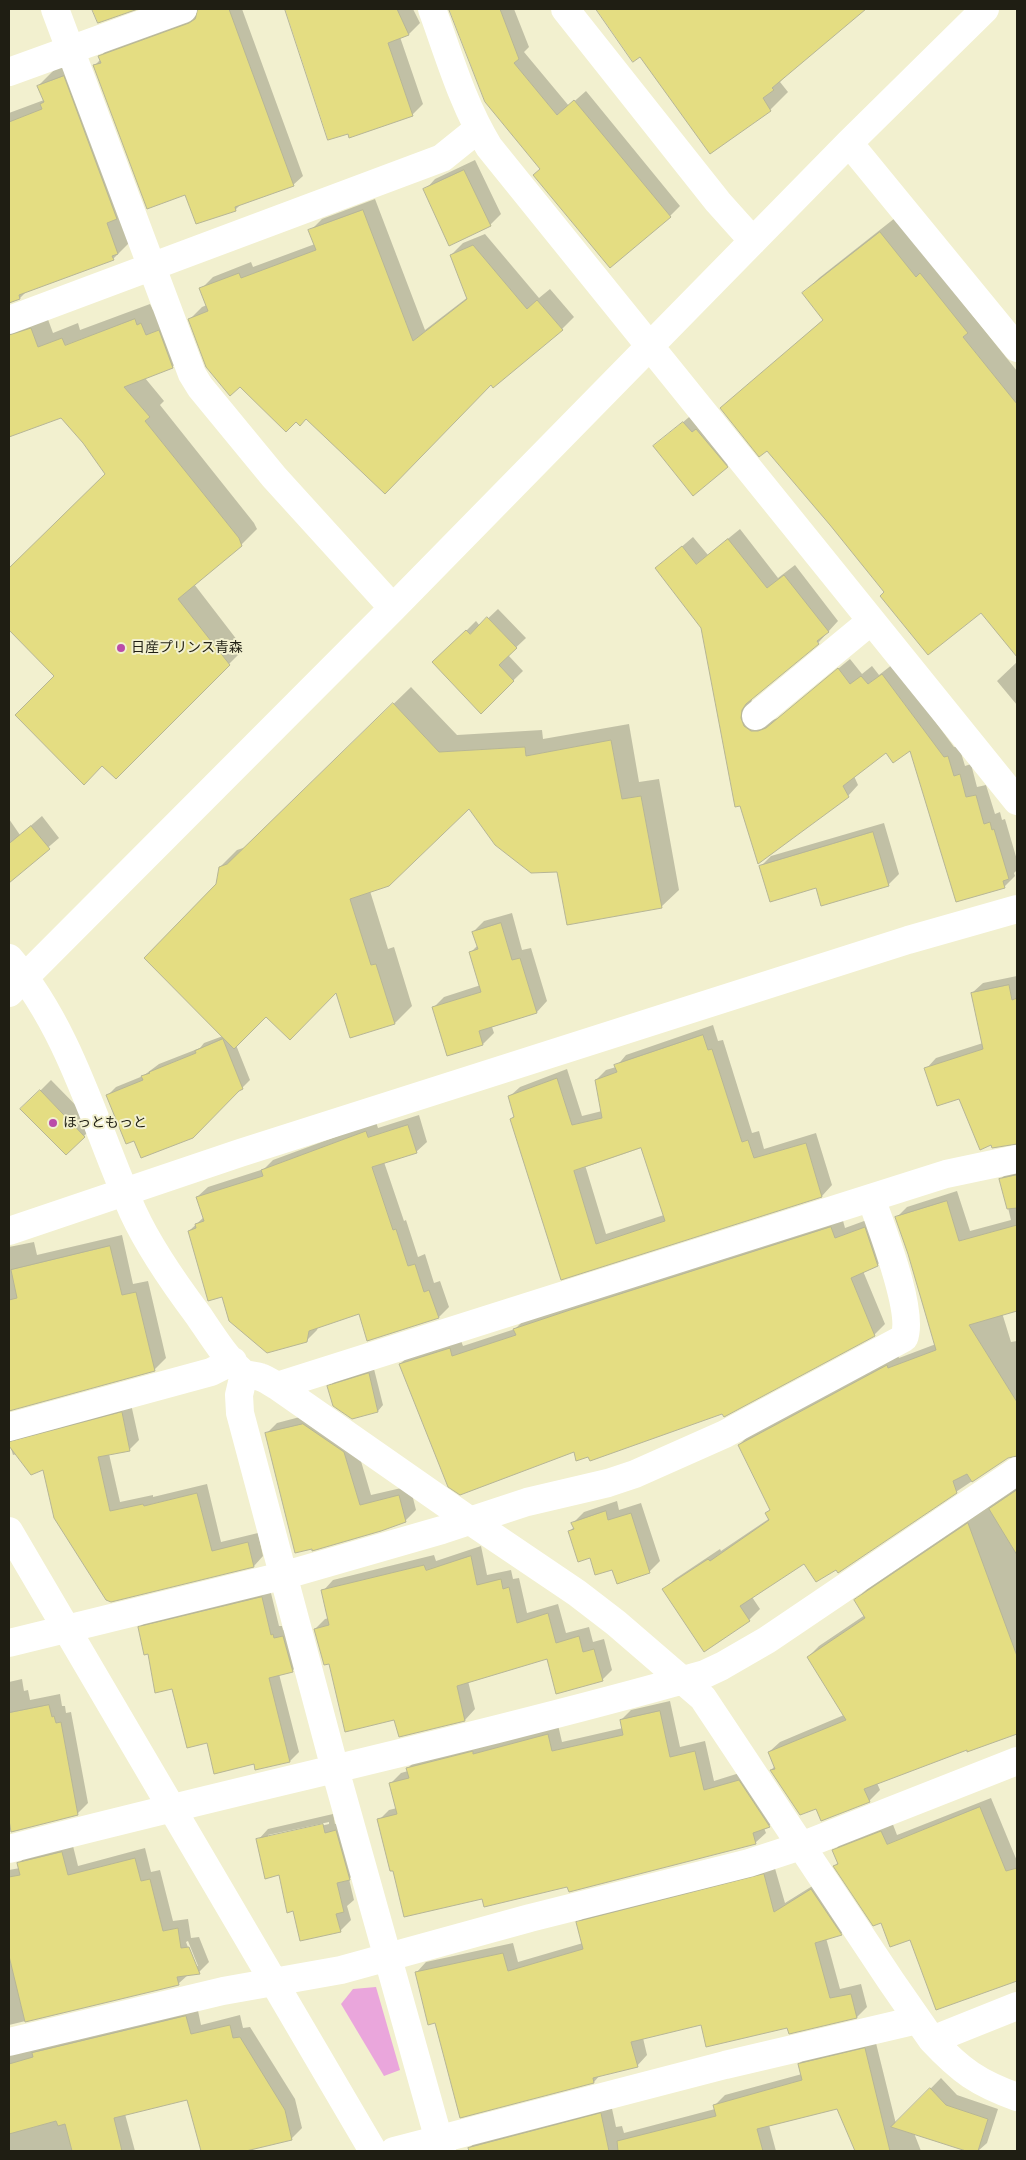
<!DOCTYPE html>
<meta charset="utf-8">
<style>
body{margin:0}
#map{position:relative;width:1026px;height:2160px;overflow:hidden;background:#f2f0cf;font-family:"Open Sans",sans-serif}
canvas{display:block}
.frame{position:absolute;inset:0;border:10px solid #1f1e13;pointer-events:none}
</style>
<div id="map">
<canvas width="1026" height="2160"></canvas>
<div class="frame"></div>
</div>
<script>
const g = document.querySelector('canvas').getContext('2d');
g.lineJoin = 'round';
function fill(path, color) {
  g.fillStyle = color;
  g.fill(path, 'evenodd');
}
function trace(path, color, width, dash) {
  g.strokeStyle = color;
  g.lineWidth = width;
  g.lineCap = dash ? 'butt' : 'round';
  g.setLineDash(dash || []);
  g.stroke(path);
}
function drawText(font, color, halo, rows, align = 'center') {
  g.font = font + ' "Open Sans","Noto Sans JP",sans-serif';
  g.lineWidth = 4;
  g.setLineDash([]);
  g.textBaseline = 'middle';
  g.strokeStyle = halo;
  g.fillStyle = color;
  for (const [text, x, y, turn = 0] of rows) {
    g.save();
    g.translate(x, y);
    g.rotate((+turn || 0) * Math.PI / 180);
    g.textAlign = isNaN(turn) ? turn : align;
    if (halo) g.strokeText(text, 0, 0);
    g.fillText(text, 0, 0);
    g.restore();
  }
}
fill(new Path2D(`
 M376,1987L400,2070L384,2076L341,2004L353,1989Z`), '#eaa6dc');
fill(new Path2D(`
 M213,9H242L303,176L293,185L241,204L235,210L186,193L94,66L101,59L100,57L109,47Z
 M293,9H413L420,23L409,34L400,37L423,104L412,115L288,14Z
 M450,9H514L529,47L524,52L569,106L586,91L680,206L670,216L541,168L486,102Z
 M597,9H864L790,71L780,82L788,92L770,110L710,152L640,55L634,60Z
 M79,61L129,243L113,259L27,291L20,298L9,303V309L46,314L53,333L78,323L80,330L150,304L153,310L157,308L188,352L172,367L145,378L164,401L160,405L254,523L257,529L241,545L194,584L244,649L116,777L56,676L9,628V570L106,474L84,443L61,417L9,436V113L44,100L39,85L54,70Z
 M475,160L501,214L490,225L425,190L435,179Z
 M375,199L425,330L468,297L451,255L463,243L485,234L539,298L550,289L574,317L562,329L491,383L306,417L190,319L202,307L207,305L201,289L213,277L251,262L253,267L315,244L310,231L322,219Z
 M895,218L1017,371V655L982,611L886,592L767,449L722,408L824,319L804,293L819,278Z
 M695,412L737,456L727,466L655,446Z
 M740,529L778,578L795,565L838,621L818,643L752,698L751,707L770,721L778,718L850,659L862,674L872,666L879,675L893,664L954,747L959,746L965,766L971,764L977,787L986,785L995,814L1000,812L1002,820L1005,819L1017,860V870L1014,873L1015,876L1004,887L911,749L886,751L854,776L858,785L848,796L759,862L702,627L657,568L693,537L708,555Z
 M498,609L526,638L508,655L523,671L481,712L434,663L476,621L480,626Z
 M1017,662V705L997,681Z
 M411,687L457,735L542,730L543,739L629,724L639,782L659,779L679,890L661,907L558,871L469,807L370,891L388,949L394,947L412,1006L395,1023L350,1036L336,991L266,1015L236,1045L250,1080L242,1088L134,1139L108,1095L116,1087L143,1076L159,1064L200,1048L204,1043L223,1036L218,885L220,867L237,850L246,847Z
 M42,816L59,838L9,881V819L20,835Z
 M884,823L899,874L888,885L817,887L760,867L771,856Z
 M512,913L522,950L531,948L547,1001L537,1012L492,1027L494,1033L483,1044L448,1055L433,1008L444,997L481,985L471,952L478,945L473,932L484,921Z
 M1017,976V1143L1014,1142L926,1069L936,1058L983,1043L972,993L983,983Z
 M713,1025L718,1041L723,1040L752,1133L759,1131L764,1149L816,1133L832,1185L822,1196L562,1278L511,1119L515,1115L509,1097L520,1087L567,1069L582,1116L602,1111L596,1080L606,1070L616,1067L626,1055ZM641,1146L664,1215L606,1234L585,1165Z
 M51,1080L95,1125L66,1154L22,1109Z
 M419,1115L427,1142L416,1152L384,1162L404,1221L406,1220L418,1257L425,1254L434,1283L440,1281L449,1307L439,1317L360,1312L318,1327L317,1330L306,1341L223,1295L189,1231L204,1217L197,1197L208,1187L264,1169L273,1160L376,1122L378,1128Z
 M1017,1167V1280L1013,1284L995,1290L1011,1342L1017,1341V1454L1008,1457L838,1571L836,1568L805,1562L752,1597L760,1609L749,1620L705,1650L664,1589L675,1579L720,1549L721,1551L770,1518L767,1513L771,1509L739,1445L750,1434L898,1355L899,1358L936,1344L909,1253L896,1218L907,1207L957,1191L970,1231L1011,1220L1001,1179L1011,1168Z
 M842,1217L845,1228L875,1217L888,1255L877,1265L863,1271L885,1324L874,1335L723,1412L589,1455L575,1450L400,1364L411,1354L460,1338L463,1346L515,1329L525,1319Z
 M122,1235L133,1284L148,1281L166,1358L154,1370L9,1410V1247L34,1242L37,1255Z
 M374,1369L383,1405L378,1411L352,1418L329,1387L334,1382Z
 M131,1404L139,1440L129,1450L109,1454L120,1502L153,1495V1497L207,1484L221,1542L258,1533L263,1556L254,1566L111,1601L44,1469L17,1454L13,1455L9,1442L18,1433Z
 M315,1413L355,1441L371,1495L410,1486L416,1510L405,1521L381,1530L266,1434L277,1423Z
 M1017,1487V1733L968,1751V1749L877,1783L880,1790L869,1801L817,1807L771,1770L775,1766L769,1752L780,1742L844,1715L808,1657L819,1646L865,1615L856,1600L867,1589Z
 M617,1501L619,1510L641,1503L660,1561L649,1572L613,1568L591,1556L570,1531L574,1527L573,1523L584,1512Z
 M481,1546L487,1575L511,1570L513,1579L519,1578L527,1613L558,1604L566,1633L589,1627L593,1642L604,1639L612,1670L602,1680L548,1658L468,1681L475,1709L465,1720L395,1719L330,1663L315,1629L325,1619L329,1618L323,1591L333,1580L434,1555L436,1561Z
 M270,1589L279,1626H282L283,1630L292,1628L301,1662L292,1671L279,1674L299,1752L290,1761L256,1769L254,1763L208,1741L149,1653L139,1628L148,1619Z
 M22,1679L24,1691L28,1690L30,1700L60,1694L62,1706H65L66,1713L71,1712L88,1803L77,1814L9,1816V1682Z
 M670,1701L680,1747L705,1741L714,1781L749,1770L779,1816L769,1826L764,1828L766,1833L755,1843L568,1886L483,1898L394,1869L379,1820L389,1810L397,1808L391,1783L401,1773L408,1771V1768L418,1758L558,1725L562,1742L623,1728L621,1720L631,1710Z
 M991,1798L1017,1861V1979L936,2009L911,1938L882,1922L835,1866L838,1862L834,1851L844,1840L892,1822L897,1835Z
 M333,1814L335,1824L347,1821L360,1868L349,1879L354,1900L347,1906L351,1920L340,1931L294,1910L280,1874L258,1840L268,1829ZM329,1822V1824L268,1838V1835Z
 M72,1842L78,1866L145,1848L151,1872L160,1870L173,1921L188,1919L191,1938L199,1937L209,1962L199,1972L189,1974L178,1984L9,2025V1870L20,1868L19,1863L29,1853ZM188,1941L198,1966H195L186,1942Z
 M774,1865L785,1903L822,1880L851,1924L841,1934L826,1938L840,1989L861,1984L867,2007L857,2017L788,2026L701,2023L643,2038L647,2055L637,2066L600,2075L594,2082L435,2022L416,1973L426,1962L513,1943L518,1962L583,1943L578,1923L588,1913Z
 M197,2006L201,2025L240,2015L243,2028L250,2027L295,2099L302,2128L291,2139L245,2151H202L188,2098L125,2114L135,2151H9V2043Z
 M875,2039L896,2124L941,2078L957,2095L998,2109L987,2143L978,2151H970L914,2133L921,2151H857L838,2108L769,2125L776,2151H470L469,2148L480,2138L611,2104L616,2127L622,2126L624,2133L715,2109L714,2106L725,2095L802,2074L799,2064L809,2054Z`), '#0003');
const building = new Path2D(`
 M92,9H138L98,23Z
 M198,9H229L294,186L235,207L236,211L196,224L185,195L147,209L93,65L101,63L98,56L189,23L195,19Z
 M285,9H397L409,35L388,43L413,116L349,138L348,134L328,140Z
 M449,9H500L519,59L514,63L557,115L574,100L671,217L610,268L533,175L540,169L485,102Z
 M596,9H866L772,88L774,90L763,98L771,111L710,154L640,57L633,62Z
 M64,76L117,219L107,223L118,254L112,256L114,260L19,295L20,299L9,303V122L42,109L40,104L44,102L37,86Z
 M464,170L491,226L449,246L423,189Z
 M363,210L413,341L467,299L450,255L473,245L527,309L537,300L563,330L493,388L491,385L385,494L306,419L300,426L296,422L286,432L240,387L230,396L206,367L188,319L208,311L199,288L239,273L241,278L316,250L308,230Z
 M880,232L916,277L920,273L968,333L963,337L1017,404V657L981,613L928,655L880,596L884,592L830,525L767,451L759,457L720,408L823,320L802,293Z
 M135,319L137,325L141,323L146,335L159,330L173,368L124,387L150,417L145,421L239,538L242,546L178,599L230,665L116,779L102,766L84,785L15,715L54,676L9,630V568L105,474L83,443L61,418L9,437V335L31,328L38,347L62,338L65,345Z
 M683,422L692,432L696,429L728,467L693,496L653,446Z
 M728,539L767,588L784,575L829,632L817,641L819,644L746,704L742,710L741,718L744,726L751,731H758L766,728L838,668L850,684L861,676L868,684L882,674L944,757L948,756L954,776L960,774L966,797L976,795L984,824L990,822L992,830L994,829L1009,879L1003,881L1005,888L956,902L910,751L893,763L886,753L843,786L849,797L758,864L740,806L735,807L701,628L655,568L682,546L696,564Z
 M487,617L517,648L499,665L514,681L481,714L432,662L466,630L470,634Z
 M393,703L439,752L525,747L526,756L611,740L622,799L641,796L662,908L567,925L557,872L531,873L495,845L469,809L389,886L350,899L371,965L376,964L395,1024L350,1038L336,993L290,1040L266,1017L234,1049L144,958L216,884L219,867L227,864Z
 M31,826L50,849L9,883V844Z
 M873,832L889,886L821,906L816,888L770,902L759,866Z
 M501,923L512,960L520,958L537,1013L479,1031L483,1045L447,1056L432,1007L481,992L469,952L478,949L472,932Z
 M1009,985L1012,1000L1017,998V1144L992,1148L991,1145L980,1150L959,1099L937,1106L924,1068L983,1049L971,993Z
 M703,1035L708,1050L712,1049L742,1142L748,1140L754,1158L806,1143L822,1197L561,1280L510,1119L514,1117L508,1096L557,1078L572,1125L602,1118L595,1080L617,1072L614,1065ZM641,1148L665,1221L596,1244L574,1171Z
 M223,1039L243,1089L239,1091L193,1138L141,1158L134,1141L126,1144L106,1095L143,1080L141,1076L150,1073L149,1072L196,1053L195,1051Z
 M40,1090L85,1137L66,1155L20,1109Z
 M408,1125L417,1153L372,1167L393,1230L396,1229L408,1266L415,1264L424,1292L429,1290L439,1318L367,1341L359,1314L309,1331L307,1342L267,1353L229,1321L222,1297L208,1301L188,1231L196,1228L195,1224L204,1221L196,1197L263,1176L261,1170L366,1131L368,1137Z
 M1017,1175V1208L1007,1209L999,1179Z
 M947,1201L959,1241L1017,1225V1311L969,1325L1017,1402V1456L1008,1458L972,1482L967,1474L953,1481L957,1493L838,1573L836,1570L816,1582L804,1564L740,1606L750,1621L704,1652L662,1589L708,1559L710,1561L769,1520L765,1513L770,1510L738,1445L887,1365L888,1368L936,1350L908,1254L895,1217Z
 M831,1227L835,1238L865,1227L878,1266L851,1278L875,1336L724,1417L722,1414L590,1461L588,1457L576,1461L574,1452L460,1495L448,1487L399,1364L450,1348L452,1356L516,1335L513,1329L570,1310Z
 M110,1246L122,1295L136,1292L155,1371L9,1411V1300L17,1298L11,1270Z
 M369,1373L378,1412L352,1419L333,1406L327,1386Z
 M122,1412L130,1451L98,1457L110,1511L143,1504L144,1506L197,1493L212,1551L248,1542L254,1567L111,1602L106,1600L54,1518L43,1470L31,1475L9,1446V1442Z
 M303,1424L344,1452L360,1505L399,1495L406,1522L381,1531L312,1551V1549L295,1553L265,1433Z
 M1017,1490V1555L989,1509Z
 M606,1511L608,1520L631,1513L650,1573L617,1584L612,1570L595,1575L590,1558L578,1562L568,1531L574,1529L571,1523Z
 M968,1523L1017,1656V1734L967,1752V1750L864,1789L870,1802L821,1821L816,1809L800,1815L770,1770L775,1769L768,1752L846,1720L807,1657L865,1618L854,1600Z
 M471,1556L477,1585L501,1579L503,1589L509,1587L517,1623L548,1613L556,1643L579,1636L583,1652L594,1649L603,1681L556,1694L547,1659L457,1686L465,1721L399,1737L394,1720L345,1732L329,1664L324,1665L314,1629L329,1625L321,1590L424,1565L426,1570Z
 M262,1597L271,1635L273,1634L274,1638L283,1636L293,1672L269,1678L290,1762L255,1770L254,1764L214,1774L207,1743L187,1748L172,1689L155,1693L148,1654L144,1655L138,1627Z
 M49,1705L52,1717L54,1716L56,1723L61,1722L78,1815L11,1832L9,1820V1713Z
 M660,1711L670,1757L695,1751L704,1790L739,1780L770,1827L753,1833L756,1844L569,1892L567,1887L484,1907L482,1899L404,1917L393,1871H390L377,1819L397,1814L389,1783L409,1778L406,1768L473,1751V1754L548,1734L552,1751L623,1735L620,1720Z
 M980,1807L1006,1871L1017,1868V1981L936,2010L910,1940L890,1947L881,1923L873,1926L833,1866L838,1864L832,1850L881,1831L887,1844Z
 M323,1824L325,1833L336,1830L350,1880L337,1883L344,1912L336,1914L341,1932L300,1941L293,1911L287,1913L279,1875L265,1879L256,1839Z
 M62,1852L68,1875L135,1858L141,1881L150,1879L163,1931L178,1928L181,1948L189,1947L200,1974L177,1977L179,1985L25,2022L9,1956V1877L20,1875L17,1863Z
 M764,1874L774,1912L811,1889L842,1935L815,1943L830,1998L851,1994L857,2018L789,2034L787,2028L706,2047L701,2025L631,2042L638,2067L593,2078L594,2083L460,2118L435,2023L428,2025L415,1972L503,1953L508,1971L583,1949L576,1922Z
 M186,2016L191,2034L230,2025L233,2038L240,2037L285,2110L292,2140L246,2151H201L187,2100L114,2118L122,2151H72L65,2124L58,2126L56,2121L9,2134V2064L33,2057L32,2053Z
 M865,2048L890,2151H855L837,2109L757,2129L763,2151H618L617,2141L716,2116L713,2105L802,2080L798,2064Z
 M930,2088L946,2105L988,2119L978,2151H966L891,2127Z
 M601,2113L609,2151H469L468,2148Z`);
fill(building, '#e4dd82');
trace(building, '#b6b595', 1);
trace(new Path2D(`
 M55,9L192,374L200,387L274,477L393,608
 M432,9C449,56 463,105 489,147L1017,801
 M565,9L718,202L753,241
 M9,72L183,9
 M849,143L1017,348
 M9,320L442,158L478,129
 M756,716L871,621
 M9,958C71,1030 95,1127 133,1212C150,1249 174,1283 198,1315C211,1334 225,1357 242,1372C247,1376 255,1375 260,1377C266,1379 272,1383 277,1386L469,1520L577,1593L616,1623L703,1698L891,1981L932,2040L1017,2006
 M9,993L393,608L849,143L985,9
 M9,1231L240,1153L908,940L1017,909
 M244,1374L239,1395L240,1413L335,1769L442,2151
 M277,1386L946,1174L1017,1159
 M9,1427L211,1372L233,1361
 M9,1531L373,2151
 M9,1643L282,1576L442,1530L527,1502L608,1483L635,1474L725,1434L904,1338C915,1312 881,1227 871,1198
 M9,1849C240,1789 475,1739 705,1674L722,1666L767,1640L1017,1471
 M932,2040C961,2071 978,2083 1017,2097
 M9,2042L223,1991L341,1970L530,1918L749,1863L801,1846L1017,1761
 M394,2151L725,2065L917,2020`), '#fff', 28);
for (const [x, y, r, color] of [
 [121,648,5,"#ba4ba9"],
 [53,1123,5,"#ba4ba9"]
]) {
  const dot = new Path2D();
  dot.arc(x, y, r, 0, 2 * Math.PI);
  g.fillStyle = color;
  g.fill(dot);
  trace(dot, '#f2f0cf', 2);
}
drawText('14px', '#1f1e13', '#f2f0cf', [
 ["日産プリンス青森",131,648],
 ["ほっともっと",63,1123]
], 'left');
</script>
